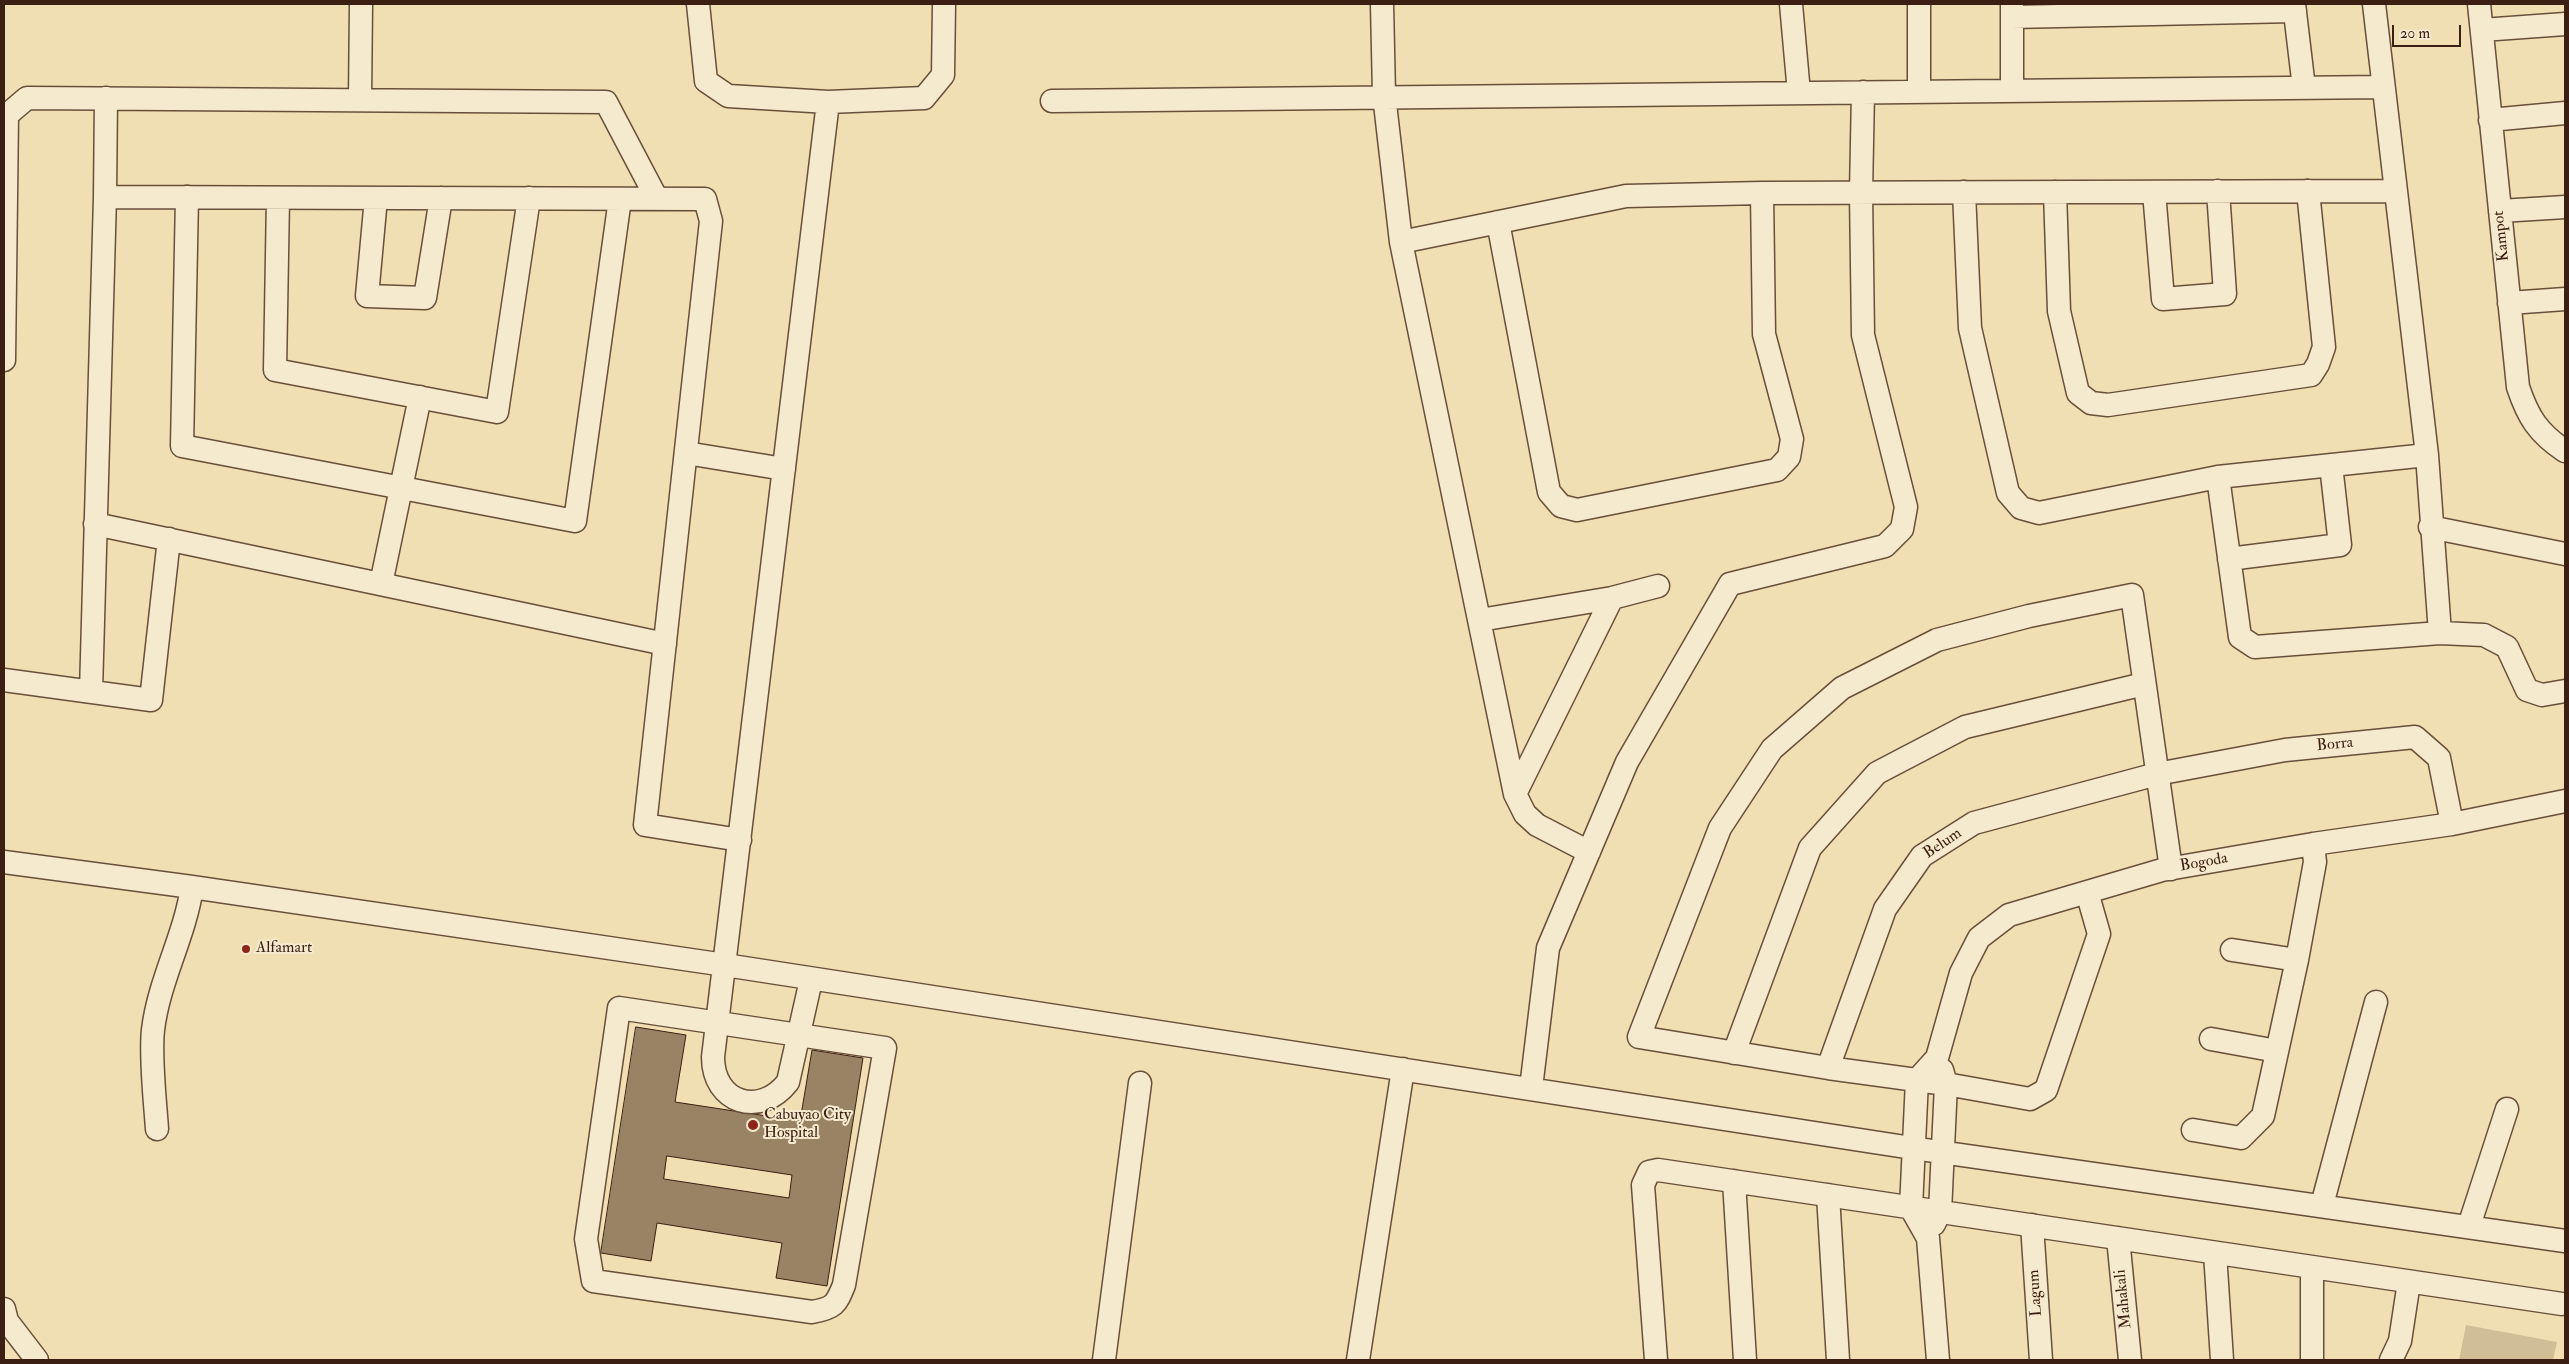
<!DOCTYPE html>
<style>
body{margin:0}
#map{position:relative;width:2569px;height:1364px;overflow:hidden;background:#efdfb2;font-family:"IM FELL Double Pica",serif}
canvas{display:block}
.frame{position:absolute;inset:0;border:5px solid #3b1f12;pointer-events:none}
.scale{position:absolute;left:2392px;top:25px;width:69px;height:22px;box-sizing:border-box;border:2px solid #3b1f12;border-top:0;padding-left:6px;font-size:15px;line-height:18px;white-space:nowrap;color:#3b1f12;-webkit-text-stroke:4px #f5eacd;paint-order:stroke}
</style>
<div id="map">
<canvas width="2569" height="1364"></canvas>
<div class="frame"></div>
<div class="scale">20 m</div>
</div>
<script>
const g = document.querySelector('canvas').getContext('2d');
g.lineJoin = 'round';
function fill(path, color) {
  g.fillStyle = color;
  g.fill(path, 'evenodd');
}
function trace(path, color, width, dash) {
  g.strokeStyle = color;
  g.lineWidth = width;
  g.lineCap = dash ? 'butt' : 'round';
  g.setLineDash(dash || []);
  g.stroke(path);
}
function drawText(font, color, halo, rows, align = 'center') {
  g.font = font + ' "IM FELL Double Pica",serif';
  g.lineWidth = 4;
  g.setLineDash([]);
  g.textBaseline = 'middle';
  g.strokeStyle = halo;
  g.fillStyle = color;
  for (const [text, x, y, turn = 0] of rows) {
    g.save();
    g.translate(x, y);
    g.rotate((+turn || 0) * Math.PI / 180);
    g.textAlign = isNaN(turn) ? turn : align;
    if (halo) g.strokeText(text, 0, 0);
    g.fillText(text, 0, 0);
    g.restore();
  }
}
fill(new Path2D(`
 M2466,1325L2557,1342L2553,1360H2459Z`), '#d0be97');
const building = new Path2D(`
 M636,1027L686,1035L675,1102L800,1121L812,1050L863,1058L827,1286L776,1278L782,1243L657,1223L651,1261L601,1253ZM667,1156L792,1175L789,1198L664,1179Z`);
fill(building, '#998365');
trace(building, '#3b1f12', 1);
const minor = new Path2D(`
 M698,4L706,81L728,96L828,102L924,98L943,75L944,4
 M1382,4L1384,95L1401,242L1515,794L1525,814L1537,825L1589,852
 M1791,4L1799,93
 M1919,4V92
 M2012,4V91
 M2294,4L2304,88
 M2374,4L2427,455L2440,633
 M2479,4L2518,387C2528,417 2538,433 2565,451
 M2012,17L2295,11
 M2482,30L2565,24
 M360,100L361,4
 M1052,101L2383,87
 M2490,120L2565,113
 M1964,192L1970,328L2008,493L2021,508L2039,513L2218,477L2427,455
 M2055,192L2059,311L2078,393L2091,403L2108,405L2311,375L2318,364L2324,347L2308,191
 M2154,192L2163,299L2225,294L2218,191
 M105,197L705,199L711,221L645,825L740,840
 M187,197L182,446L575,521L620,199
 M278,198L275,370L497,412L529,198
 M376,198L367,296L425,298L441,198
 M2500,211L2565,207
 M1498,222L1549,492L1561,506L1577,510L1777,470L1789,457L1792,439L1764,334L1762,193
 M1401,242L1626,196L1762,193L2394,191
 M2509,303L2565,299
 M4,360L7,115L27,98L606,102L657,199
 M686,453L784,469
 M2218,477L2240,637L2255,647L2440,633L2484,635L2507,647L2527,690L2542,695L2565,691
 M95,524L665,644
 M2430,527L2565,554
 M2229,559L2340,545L2331,465
 M381,584L420,397
 M1480,620L1612,598L1658,586
 M4,680L151,700L169,539
 M91,692L105,197L106,98
 M1515,794L1612,598
 M4,862L192,887L725,965L1912,1148L2565,1241
 M2087,892L2099,934L2046,1090L2030,1099L1946,1084L1828,1068L1639,1037L1720,828L1772,749L1842,688L1937,640L2029,616L2132,595L2171,869
 M2232,950L2297,960
 M811,980L788,1082C760,1118 713,1103 713,1057L828,102
 M619,1008L885,1048L844,1285C836,1305 834,1308 812,1312L593,1281L586,1239Z
 M2211,1039L2277,1051
 M1734,1053L1810,848L1877,773L1965,727L2144,684
 M1828,1068L1885,909L1922,856L1974,823L2157,774L2285,750L2415,737L2439,758L2452,824
 M1531,1088L1548,948L1627,762L1730,584L1885,546L1902,529L1906,507L1863,335L1861,193L1863,92
 M157,1129C155,1100 150,1057 153,1030C159,980 185,936 192,887
 M2193,1130L2241,1138L2263,1116L2297,960L2315,862L2313,844
 M1734,1181L1745,1360
 M1828,1195L1838,1360
 M2322,1205L2376,1002
 M1934,1224L1940,1212L1946,1084L1942,1070
 M2032,1225L2041,1360
 M2469,1226L2507,1109
 M2118,1238L2130,1360
 M2215,1253L2222,1360
 M2312,1267V1360
 M4,1309L7,1321L37,1360
 M1104,1360L1140,1083
 M1358,1360L1403,1069
 M1656,1360L1643,1185L1649,1172L1658,1170L2562,1304
 M1938,1360L1928,1238L1911,1208L1917,1080L1937,1058L1961,973L1979,938L2009,915L2162,870L2313,844L2452,824L2565,801
 M2391,1360L2400,1341L2409,1282`);
trace(minor, '#684f3a', 25);
trace(minor, '#f5eacd', 22);
for (const [x, y, r, color] of [
 [246,949,5,"#8f2418"],
 [753,1125,6,"#8f2418"]
]) {
  const dot = new Path2D();
  dot.arc(x, y, r, 0, 2 * Math.PI);
  g.fillStyle = color;
  g.fill(dot);
  trace(dot, '#f5eacd', 2);
}
drawText('16px', '#3b1f12', '#f5eacd', [
 ["Kampot",2502,236,-96],
 ["Borra",2335,745,-6],
 ["Belum",1943,844,-34],
 ["Bogoda",2204,863,-10],
 ["Lagum",2036,1293,-94],
 ["Mahakali",2124,1299,-96]
]);
drawText('16px', '#3b1f12', '#f5eacd', [
 ["Alfamart",256,949],
 ["Cabuyao City",764,1116],
 ["Hospital",764,1134]
], 'left');
</script>
